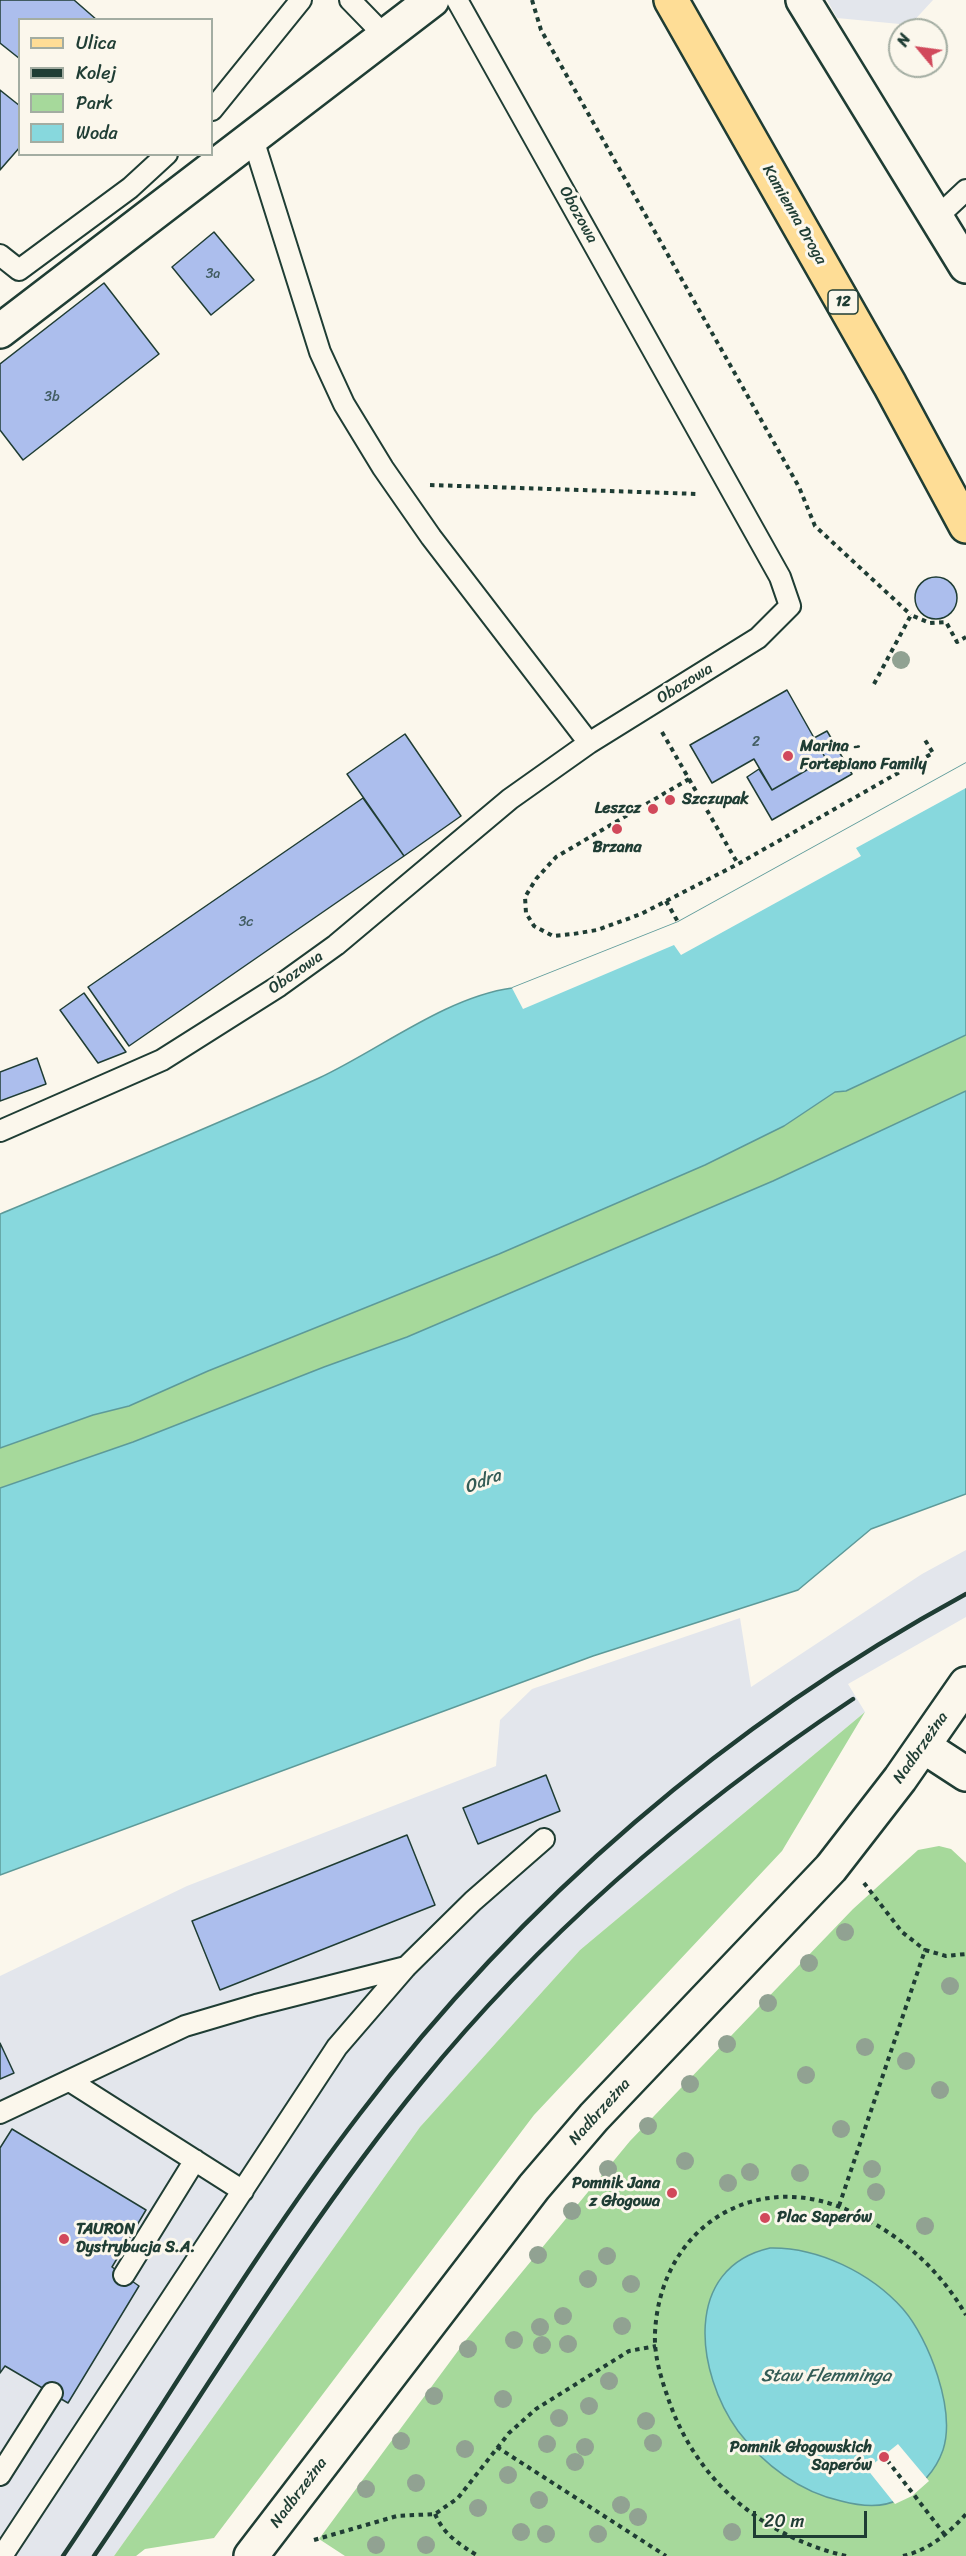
<!DOCTYPE html>
<meta charset="utf-8">
<style>
body{margin:0}
#map{position:relative;width:966px;height:2556px;overflow:hidden;background:#fbf7ec;font-family:Sriracha,sans-serif}
canvas{display:block}
.legend{position:absolute;left:18px;top:18px;width:195px;height:138px;box-sizing:border-box;background:#fbf7ec;border:2px solid #a3ada2;margin:0;padding:8px 10px;list-style:none;font-size:18px;color:#1f3d34}
.legend li{display:flex;align-items:center;gap:12px;height:30px}
.legend b{width:30px;border:2px solid #a3ada2}
.north{position:absolute;left:888px;top:18px;width:60px;height:60px;box-sizing:border-box;background:#fbf7ec;border:2px solid #a3ada2;border-radius:50%;rotate:299deg;font-size:16px;font-weight:700;line-height:24px;text-align:center;color:#1f3d34}
.north::after{content:'';display:block;margin:auto;width:21px;height:27px;background:#d1495b;clip-path:polygon(50% 0,100% 100%,50% 72%,0 100%)}
.scale{position:absolute;left:753px;top:2511px;width:114px;height:27px;box-sizing:border-box;border:3px solid #1f3d34;border-top:0;padding-left:8px;font-size:18px;line-height:21px;white-space:nowrap;color:#1f3d34;-webkit-text-stroke:4px #fbf7ec;paint-order:stroke}
</style>
<div id="map">
<canvas width="966" height="2556"></canvas>
<ul class="legend">
<li><b style="height:8px;background:#fedd96"></b>Ulica</li>
<li><b style="height:8px;background:#1f3d34"></b>Kolej</li>
<li><b style="height:16px;background:#a6d99b"></b>Park</li>
<li><b style="height:16px;background:#87d8dd"></b>Woda</li>
</ul>
<div class="north">N</div>
<div class="scale">20 m</div>
</div>
<script>
const g = document.querySelector('canvas').getContext('2d');
g.lineJoin = 'round';
function fill(path, color) {
  g.fillStyle = color;
  g.fill(path, 'evenodd');
}
function trace(path, color, width, dash) {
  g.strokeStyle = color;
  g.lineWidth = width;
  g.lineCap = dash ? 'butt' : 'round';
  g.setLineDash(dash || []);
  g.stroke(path);
}
function drawText(font, color, halo, rows, align = 'center') {
  g.font = font + ' Sriracha,sans-serif';
  g.lineWidth = 6;
  g.setLineDash([]);
  g.textBaseline = 'middle';
  g.strokeStyle = halo;
  g.fillStyle = color;
  for (const [text, x, y, turn = 0] of rows) {
    g.save();
    g.translate(x, y);
    g.rotate((+turn || 0) * Math.PI / 180);
    g.textAlign = isNaN(turn) ? turn : align;
    if (halo) g.strokeText(text, 0, 0);
    g.fillText(text, 0, 0);
    g.restore();
  }
}
fill(new Path2D(`
 M827,0H933L910,25L837,18Z
 M966,1550V1617L848,1684L865,1712L580,1950L420,2127L114,2556H0V1976L187,1886L496,1766L500,1720L532,1689L740,1618L751,1687L922,1574Z`), '#e3e6ec');
fill(new Path2D(`
 M966,1035V1091L773,1181L407,1337L324,1367L133,1442L0,1488V1448L93,1415L129,1406L208,1371L499,1254L705,1165L784,1126L835,1092L846,1091Z
 M865,1712L782,1851L534,2115L214,2538L145,2549L136,2556H114L420,2127L580,1950Z
 M939,1846L951,1849L966,1863V2556H345L319,2539L466,2340L630,2141L853,1909L918,1850Z`), '#a6d99b');
const water = new Path2D(`
 M966,763V1035L846,1091L835,1092L784,1126L705,1165L499,1254L208,1371L129,1406L93,1415L0,1448V1214C106,1170 214,1126 319,1078C379,1050 446,997 512,988L678,922Z
 M966,1091V1494L871,1529L798,1590L593,1656L0,1875V1488L133,1442L324,1367L407,1337L773,1181Z
 M770,2248C818,2247 871,2273 903,2309C929,2339 956,2410 943,2450C935,2473 919,2488 899,2499C882,2509 860,2506 841,2501C800,2492 764,2465 738,2431C696,2373 682,2268 770,2248Z`);
fill(water, '#87d8dd');
trace(water, '#5d9a99', 1.5);
fill(new Path2D(`
 M966,763V788L856,848L861,856L681,955L674,945L523,1009L512,988L678,922Z
 M898,2444L929,2481L912,2496L895,2504L867,2469Z`), '#fbf7ec');
const building = new Path2D(`
 M0,0H74L97,20H20V59L0,43Z
 M0,90L20,106V147L0,170Z
 M214,232L254,280L211,315L172,267Z
 M104,283L159,354L23,460L0,430V364Z
 M915 598a21 21 0 1 1 42 0a21 21 0 1 1-42 0Z
 M787,690L826,759L772,790L754,759L712,783L690,745Z
 M827,731L852,774L772,820L747,777L759,769L772,790L826,759L814,738Z
 M405,734L461,816L404,856L347,774Z
 M363,798L404,856L129,1046L88,987Z
 M84,993L126,1052L98,1063L60,1010Z
 M37,1058L46,1084L0,1101V1072Z
 M546,1775L560,1811L478,1844L463,1808Z
 M407,1835L435,1905L220,1990L192,1921Z
 M0,2043L14,2073L0,2079Z
 M12,2129L146,2210L112,2267L139,2286L68,2403L5,2366L0,2373V2148Z`);
fill(building, '#acbeed');
trace(building, '#1f3d34', 1.5);
const lane = new Path2D(`
 M350,0L386,37
 M212,110L301,0
 M253,139L320,352L344,404L383,468L431,537L589,743
 M935,219L966,190
 M0,255L19,270L130,188L167,154
 M0,1131L162,1060L279,986L336,945L510,799L589,743L758,638L790,606L780,577L457,0
 M70,2081L243,2191
 M0,2113L185,2026L256,2005L406,1967
 M124,2275L195,2160
 M0,2475L52,2393
 M2,2556L337,2047L406,1967L473,1901L544,1839`);
const street = new Path2D(`
 M803,0L966,266
 M0,331L432,0
 M923,1746L966,1774
 M251,2556L534,2187L594,2117L831,1868L900,1779L966,1684`);
const primary = new Path2D(`
 M671,0L890,385L966,526`);
trace(lane, '#1f3d34', 24);
trace(street, '#1f3d34', 38);
trace(primary, '#1f3d34', 38);
trace(new Path2D(`
 M532,0L541,30L799,487L815,526L911,615
 M430,485L699,494
 M874,684L911,615L930,623L946,622L957,642L966,637
 M662,732L689,779L556,857L536,879L525,897L526,913L534,926L553,936L573,934L597,930L641,914L738,864L933,753L925,740
 M689,779L738,864
 M666,901L678,922
 M864,1883L902,1932L925,1950
 M839,2206L925,1950L946,1956L966,1954
 M497,2447L666,2556
 M887,2460L945,2535
 M435,2514C444,2535 459,2544 478,2556
 M314,2540L397,2516L435,2514L458,2498L509,2433L536,2409L629,2351L656,2346
 M846,2556C761,2536 694,2479 667,2395C660,2375 654,2354 655,2333C660,2226 757,2166 854,2213C902,2236 939,2269 966,2315
 M903,2556C929,2550 949,2533 966,2514`), '#1f3d34', 4, [4.5, 4.5]);
trace(lane, '#fbf7ec', 20);
trace(street, '#fbf7ec', 33);
trace(primary, '#fedd96', 33);
trace(new Path2D(`
 M63,2556C162,2410 251,2256 359,2115C522,1900 729,1723 966,1594
 M94,2556C202,2398 299,2232 421,2083C543,1933 692,1806 853,1699`), '#1f3d34', 4.5);
g.fillStyle = '#91a292';
for (const [x, y] of [
 [901,660],
 [845,1932],
 [809,1963],
 [950,1986],
 [768,2003],
 [727,2044],
 [865,2047],
 [906,2061],
 [806,2075],
 [690,2084],
 [940,2090],
 [648,2126],
 [841,2129],
 [685,2161],
 [608,2169],
 [872,2169],
 [750,2172],
 [800,2173],
 [728,2183],
 [876,2192],
 [572,2211],
 [925,2226],
 [538,2255],
 [607,2256],
 [588,2279],
 [631,2284],
 [563,2316],
 [622,2326],
 [540,2327],
 [514,2340],
 [568,2344],
 [542,2345],
 [468,2349],
 [609,2381],
 [434,2396],
 [503,2399],
 [589,2406],
 [559,2418],
 [646,2421],
 [401,2441],
 [653,2443],
 [547,2444],
 [585,2447],
 [465,2449],
 [575,2462],
 [508,2475],
 [416,2483],
 [366,2489],
 [539,2500],
 [621,2505],
 [478,2508],
 [638,2517],
 [521,2532],
 [732,2532],
 [546,2534],
 [598,2534],
 [376,2545],
 [426,2545]
]) {
  g.beginPath();
  g.arc(x, y, 9, 0, 2 * Math.PI);
  g.fill();
}
for (const [x, y, r, color] of [
 [788,756,6,"#d1495b"],
 [670,800,6,"#d1495b"],
 [653,809,6,"#d1495b"],
 [617,829,6,"#d1495b"],
 [672,2193,6,"#d1495b"],
 [765,2218,6,"#d1495b"],
 [64,2239,6,"#d1495b"],
 [884,2457,6,"#d1495b"]
]) {
  const dot = new Path2D();
  dot.arc(x, y, r, 0, 2 * Math.PI);
  g.fillStyle = color;
  g.fill(dot);
  trace(dot, '#fbf7ec', 2);
}
drawText('14px', '#425d62', null, [
 ["3a",213,274],
 ["3b",52,397],
 ["2",756,742],
 ["3c",246,922]
]);
for (const [x, y, w] of [
 [843,302,30]
]) {
  const box = new Path2D();
  box.roundRect(x - w / 2, y - 12, w, 24, 4.5);
  g.fillStyle = '#fbf7ec';
  g.fill(box);
  trace(box, '#1f3d34', 1.5);
}
drawText('bold 15px', '#1f3d34', null, [
 ["12",843,302]
]);
drawText('16px', '#1f3d34', '#fbf7ec', [
 ["Obozowa",578,215,61],
 ["Kamienna Droga",794,215,60],
 ["Obozowa",685,684,-32],
 ["Obozowa",296,973,-35],
 ["Nadbrzeżna",921,1748,-55],
 ["Nadbrzeżna",600,2112,-48],
 ["Nadbrzeżna",299,2493,-53]
]);
drawText('bold 16px', '#1f3d34', '#fbf7ec', [
 ["Marina -",800,747],
 ["Fortepiano Family",800,765],
 ["Szczupak",682,800],
 ["Leszcz",641,809,"right"],
 ["Brzana",617,848,"center"],
 ["Pomnik Jana",660,2184,"right"],
 ["z Głogowa",660,2202,"right"],
 ["Plac Saperów",777,2218],
 ["TAURON",76,2230],
 ["Dystrybucja S.A.",76,2248],
 ["Pomnik Głogowskich",872,2448,"right"],
 ["Saperów",872,2466,"right"]
], 'left');
drawText('italic 18px', '#345c56', '#fbf7ec', [
 ["Odra",483,1482,-21],
 ["Staw Flemminga",826,2376]
]);
</script>
